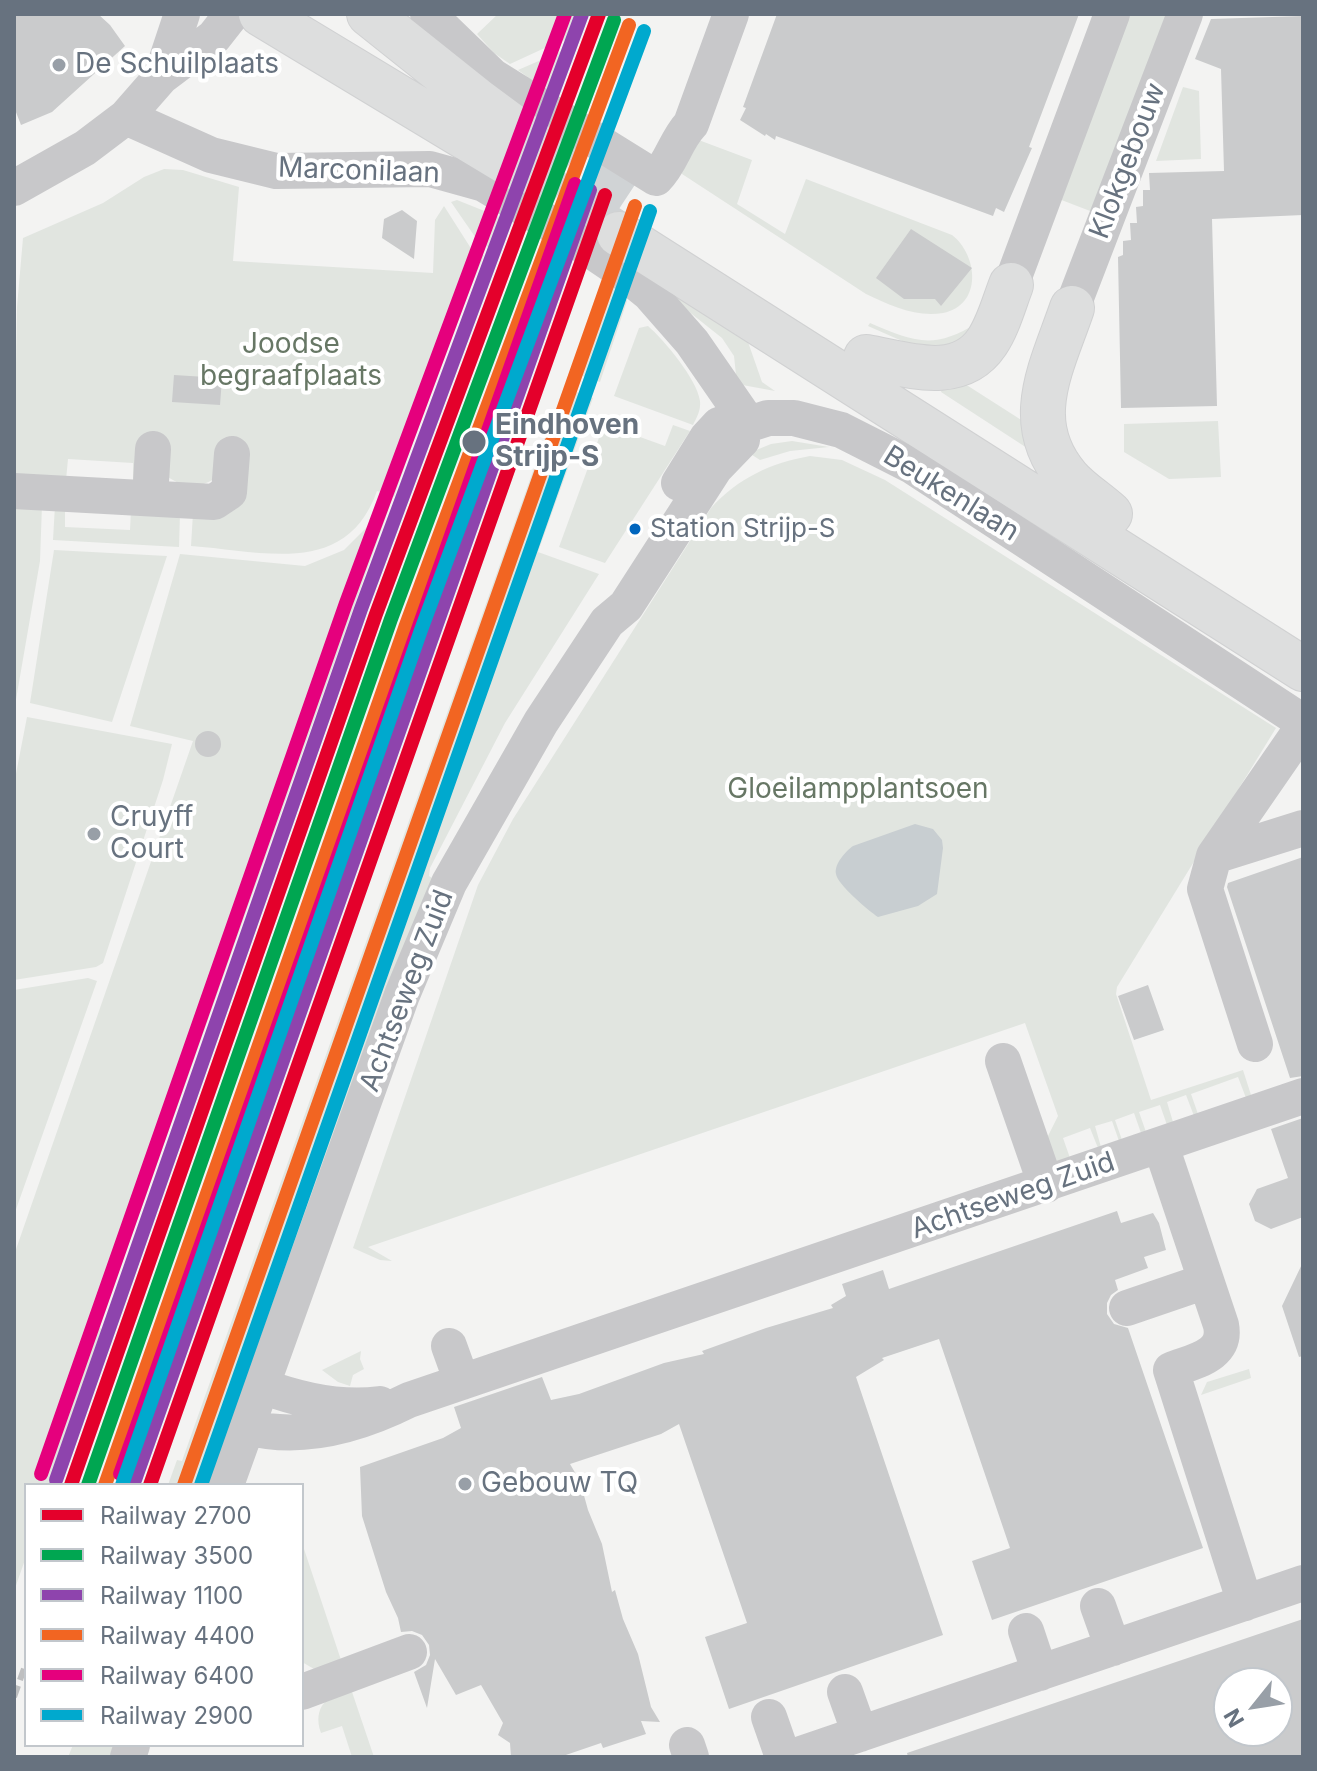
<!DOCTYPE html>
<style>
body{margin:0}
#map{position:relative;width:1317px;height:1771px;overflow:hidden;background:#f3f3f2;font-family:Inter,sans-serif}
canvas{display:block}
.frame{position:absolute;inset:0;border:16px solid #67727f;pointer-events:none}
.legend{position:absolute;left:24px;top:1483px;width:280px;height:264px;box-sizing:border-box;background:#fff;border:2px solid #c2c7cc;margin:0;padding:10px 14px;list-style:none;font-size:24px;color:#67727f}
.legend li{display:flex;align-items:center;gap:16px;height:40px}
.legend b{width:40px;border:2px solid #c2c7cc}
.north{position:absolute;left:1213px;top:1667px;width:80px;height:80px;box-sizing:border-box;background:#fff;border:2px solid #c2c7cc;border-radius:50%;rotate:240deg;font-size:22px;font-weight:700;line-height:32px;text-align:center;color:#67727f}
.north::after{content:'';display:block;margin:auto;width:28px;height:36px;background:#989fa7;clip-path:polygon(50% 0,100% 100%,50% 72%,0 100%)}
</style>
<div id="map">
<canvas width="1317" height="1771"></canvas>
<div class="frame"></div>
<ul class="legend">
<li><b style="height:10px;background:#e4002b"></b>Railway 2700</li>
<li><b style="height:10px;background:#00a651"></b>Railway 3500</li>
<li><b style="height:10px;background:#8e44ad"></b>Railway 1100</li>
<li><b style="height:10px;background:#f26522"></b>Railway 4400</li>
<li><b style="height:10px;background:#e5007d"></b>Railway 6400</li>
<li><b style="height:10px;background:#00a9ce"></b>Railway 2900</li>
</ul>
<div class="north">N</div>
</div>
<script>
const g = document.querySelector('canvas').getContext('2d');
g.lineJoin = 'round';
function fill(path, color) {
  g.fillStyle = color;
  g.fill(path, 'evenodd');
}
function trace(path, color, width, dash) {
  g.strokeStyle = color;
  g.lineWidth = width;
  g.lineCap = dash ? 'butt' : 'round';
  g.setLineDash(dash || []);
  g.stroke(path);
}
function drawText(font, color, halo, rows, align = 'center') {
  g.font = font + ' Inter,sans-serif';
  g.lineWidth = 8;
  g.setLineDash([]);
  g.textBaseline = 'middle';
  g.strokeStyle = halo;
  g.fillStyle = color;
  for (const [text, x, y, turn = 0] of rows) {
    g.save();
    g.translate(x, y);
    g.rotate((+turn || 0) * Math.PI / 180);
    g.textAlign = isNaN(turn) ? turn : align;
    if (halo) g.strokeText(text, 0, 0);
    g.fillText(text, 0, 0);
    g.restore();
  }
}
fill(new Path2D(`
 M498,14H581L567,41L562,40L510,64L494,53L477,34Z
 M1119,14H1173L1098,214L1051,196Z
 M564,50L548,92L518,70Z
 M1183,87L1199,91L1201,159L1156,161Z
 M696,139L752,160L737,204L785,234L806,179L952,235C978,255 983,305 943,313C917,318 889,305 866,294L682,174L679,170Z
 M164,169L183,170L239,187L233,261L433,273L435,220L444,206L472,250L484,255L464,304L461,303L394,497L377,491C346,578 263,551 191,546L193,513C211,514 231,519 240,502L218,476C200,490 183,488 165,475L133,483V463L68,459L66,480L14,478L17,307L23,238L103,203L144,177Z
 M457,200L502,218L491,248L480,244L451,202Z
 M634,259L748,342L762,382L775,391L737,384L734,356L722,338L688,311Z
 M603,278L623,293L627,301L600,382L580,375L577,354Z
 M870,323C914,342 934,350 977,323L964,344L918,348L868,326Z
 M648,326C664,340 697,379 700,401C701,410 697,417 693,425L614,396L639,328Z
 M965,384L1026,423L1027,448L941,392L942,387Z
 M565,388L593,398L538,552L599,574L505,723L430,868L429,876L438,882L213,1485H168L177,1460L182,1461L545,437Z
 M1218,421L1221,477L1169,479L1124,452V424Z
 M604,424L665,446L673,425L690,431L605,563L559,547Z
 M792,441L829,447L790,451L760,460L749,453L771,444Z
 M810,456L842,460L885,480L1276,728L1117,987L1116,994L1151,1100L1243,1070L1251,1095L1246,1098L1238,1077L1191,1094L1198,1114L1194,1116L1186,1095L1167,1102L1173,1122L1167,1125L1160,1105L1139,1112L1146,1132L1141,1133L1134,1113L1115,1120L1122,1140L1119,1141L1112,1121L1095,1126L1101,1147L1098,1148L1090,1128L1063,1138L1070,1158L1055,1163L1045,1142L1058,1116L1025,1023L368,1247L392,1261L380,1260L353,1248L478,885L513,819L711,508C738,478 771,463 810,456Z
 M14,503L42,505L40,561L14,711Z
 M384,503L390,505L99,1328L106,1330L51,1485H26V1557L14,1591V1255L193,741L130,726L180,554L305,566L344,550L377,517Z
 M55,505L65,506V527L130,530L131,510L180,514L179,547L53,540Z
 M54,550L167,556L112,722L30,703Z
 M27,717L172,744L163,780L103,963L96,967L14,980V784Z
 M88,978L97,981L14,1215V990Z
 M361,1351L360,1359L364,1369L353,1375L350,1386L338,1382L322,1370Z
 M1249,1369L1251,1378L1201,1395L1207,1382Z
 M302,1543L343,1666L314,1669L302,1662Z
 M350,1686L374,1757H352L342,1726L321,1733C312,1707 328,1695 350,1686Z
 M73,1745H120L116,1757H68Z`), '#e1e5e0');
fill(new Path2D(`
 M915,824L933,829L942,840L943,848L937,894L918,906L878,917C869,911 837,884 836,874C834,864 846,851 853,846Z`), '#c8ced1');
fill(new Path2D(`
 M14,14H98L110,25L125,46L52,112L21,125L14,107Z
 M777,14H1079L1029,147L1032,148L1028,157L1004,212L996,208L993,216L776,136L775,140L766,134L765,136L740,120L746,108L743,107Z
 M1303,16V215L1212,219L1217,406L1121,408L1118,257L1123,255V241L1131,240L1130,223H1137L1136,207L1143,206V190H1150L1149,173L1224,171L1221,69L1195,59L1211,19Z
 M402,210L417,221L414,259L382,238L384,219Z
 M911,229L972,268L941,306L935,299H904L876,278Z
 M174,375L222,378L220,405L172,402Z
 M195 744a13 13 0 1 1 26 0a13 13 0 1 1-26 0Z
 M1303,857V1076L1290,1078L1227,887L1228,883Z
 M1148,985L1164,1030L1134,1040L1118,996Z
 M1303,1118V1217L1271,1229L1255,1221L1249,1204L1257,1189L1288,1178L1271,1129Z
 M1117,1211L1121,1223L1153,1213L1159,1223L1166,1250L1144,1257L1148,1268L1115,1280L1118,1290L1111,1295L1107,1303V1314L1114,1324L1128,1328L1203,1548L992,1620L972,1561L1010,1548L939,1339L882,1358L884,1360L856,1377L943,1635L729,1709L705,1637L747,1623L679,1424L661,1434L570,1464L580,1481L588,1510L602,1544L612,1592L615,1590L623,1619L638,1654L651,1707L660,1722L641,1721L646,1734L603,1748L601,1743L560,1757H511L510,1743L498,1735L503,1723L481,1685L456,1695L435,1659L427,1708L414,1672L426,1665L430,1655L429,1645L422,1635L412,1631L401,1632L398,1618L386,1592L362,1516L360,1467L443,1438L461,1428L454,1407L542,1377L551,1400L579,1394L664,1363L704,1354L702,1351L766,1328L833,1308L831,1305L846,1296L842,1284L883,1270L889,1289Z
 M1303,1262V1356L1299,1357L1282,1306Z
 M1303,1619V1757H908L907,1753ZM1229,1683H1277V1731H1229Z`), '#cacbcc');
trace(new Path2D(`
 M532,141L629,205
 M521,171L619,234`), '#d0d3d5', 44, [44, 22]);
const major = new Path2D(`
 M261,14L521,171
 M369,14L478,101L532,141
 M619,234L1303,669
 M1072,308C1052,367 1020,422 1068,478C1079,491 1097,502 1110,514
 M866,357C906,364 959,384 987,342C998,326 1004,303 1011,285`);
trace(major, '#d0d1d2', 46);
trace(new Path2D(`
 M428,14L492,76L656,178C672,162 675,141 691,124L731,14
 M161,77L182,14
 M126,117L211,155L276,171L430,169L484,184L559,229L623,272L649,293L692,342L748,423
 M14,188L85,148L126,117L161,77L214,37L232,14
 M1011,285L1112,14
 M1072,308L1185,14
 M679,483L707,438L719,425L743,426L768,418H794L841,430L912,466L1303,722
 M14,491L214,502L229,492L232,454
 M150,498L153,449
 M1214,856L1303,828
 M1255,1044L1205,889L1214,856L1303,727
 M1003,1061L1046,1185
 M1161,1146L1221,1325C1227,1356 1194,1361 1171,1370L1245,1603
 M1127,1308L1206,1281
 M449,1346L462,1382
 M262,1386C299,1400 341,1409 380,1404
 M247,1427C303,1442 359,1425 409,1400L1303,1096
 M226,1485L402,995L449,883L541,722L607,622L626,606L715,468L742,440L743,426
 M1098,1606L1113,1648
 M1026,1631L1040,1673
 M302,1692L409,1652
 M845,1692L860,1734
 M769,1717L783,1757
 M687,1745L691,1757
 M128,1757L132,1745
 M792,1757L1303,1583`), '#c8c8ca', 36);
trace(major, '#dddede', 44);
trace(new Path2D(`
 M88,1485L447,469L616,14
 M14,1697L26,1663`), '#bebfc0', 6, [12, 6]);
trace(new Path2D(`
 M71,1485L376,614L599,14
 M150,1485L605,195`), '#e4002b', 14);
trace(new Path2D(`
 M88,1485L391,619L614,20`), '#00a651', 14);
trace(new Path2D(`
 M56,1480L361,609L582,14
 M135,1480L590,190`), '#8e44ad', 14);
trace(new Path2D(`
 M105,1485L406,625L629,25
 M184,1485L635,206`), '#f26522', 14);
trace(new Path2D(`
 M41,1474L346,603L565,14
 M120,1474L575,184`), '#e5007d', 14);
trace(new Path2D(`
 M122,1485L421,630L644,31
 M201,1485L650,211`), '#00a9ce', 14);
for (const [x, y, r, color] of [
 [59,65,8,"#989fa7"],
 [474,442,13,"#67727f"],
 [635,529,7,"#0065bd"],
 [94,834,8,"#989fa7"],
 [465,1484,8,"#989fa7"]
]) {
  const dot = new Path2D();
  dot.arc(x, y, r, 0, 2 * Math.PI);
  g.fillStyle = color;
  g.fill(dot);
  trace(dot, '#fff', 3);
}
drawText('26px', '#67727f', '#fff', [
 ["Station Strijp-S",650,529]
], 'left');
drawText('28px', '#67727f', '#fff', [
 ["De Schuilplaats",75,65],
 ["Cruyff",110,818],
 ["Court",110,850],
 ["Gebouw TQ",481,1484]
], 'left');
drawText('28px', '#67727f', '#fff', [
 ["Klokgebouw",1128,161,-69],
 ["Marconilaan",359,171,2],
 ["Beukenlaan",951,494,32],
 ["Achtseweg Zuid",407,991,-69],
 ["Achtseweg Zuid",1013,1196,-19]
]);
drawText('28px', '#677765', '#fff', [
 ["Joodse",291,345],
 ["begraafplaats",291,377],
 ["Gloeilampplantsoen",858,790]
]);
drawText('bold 28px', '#67727f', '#fff', [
 ["Eindhoven",495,426],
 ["Strijp-S",495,458]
], 'left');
</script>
